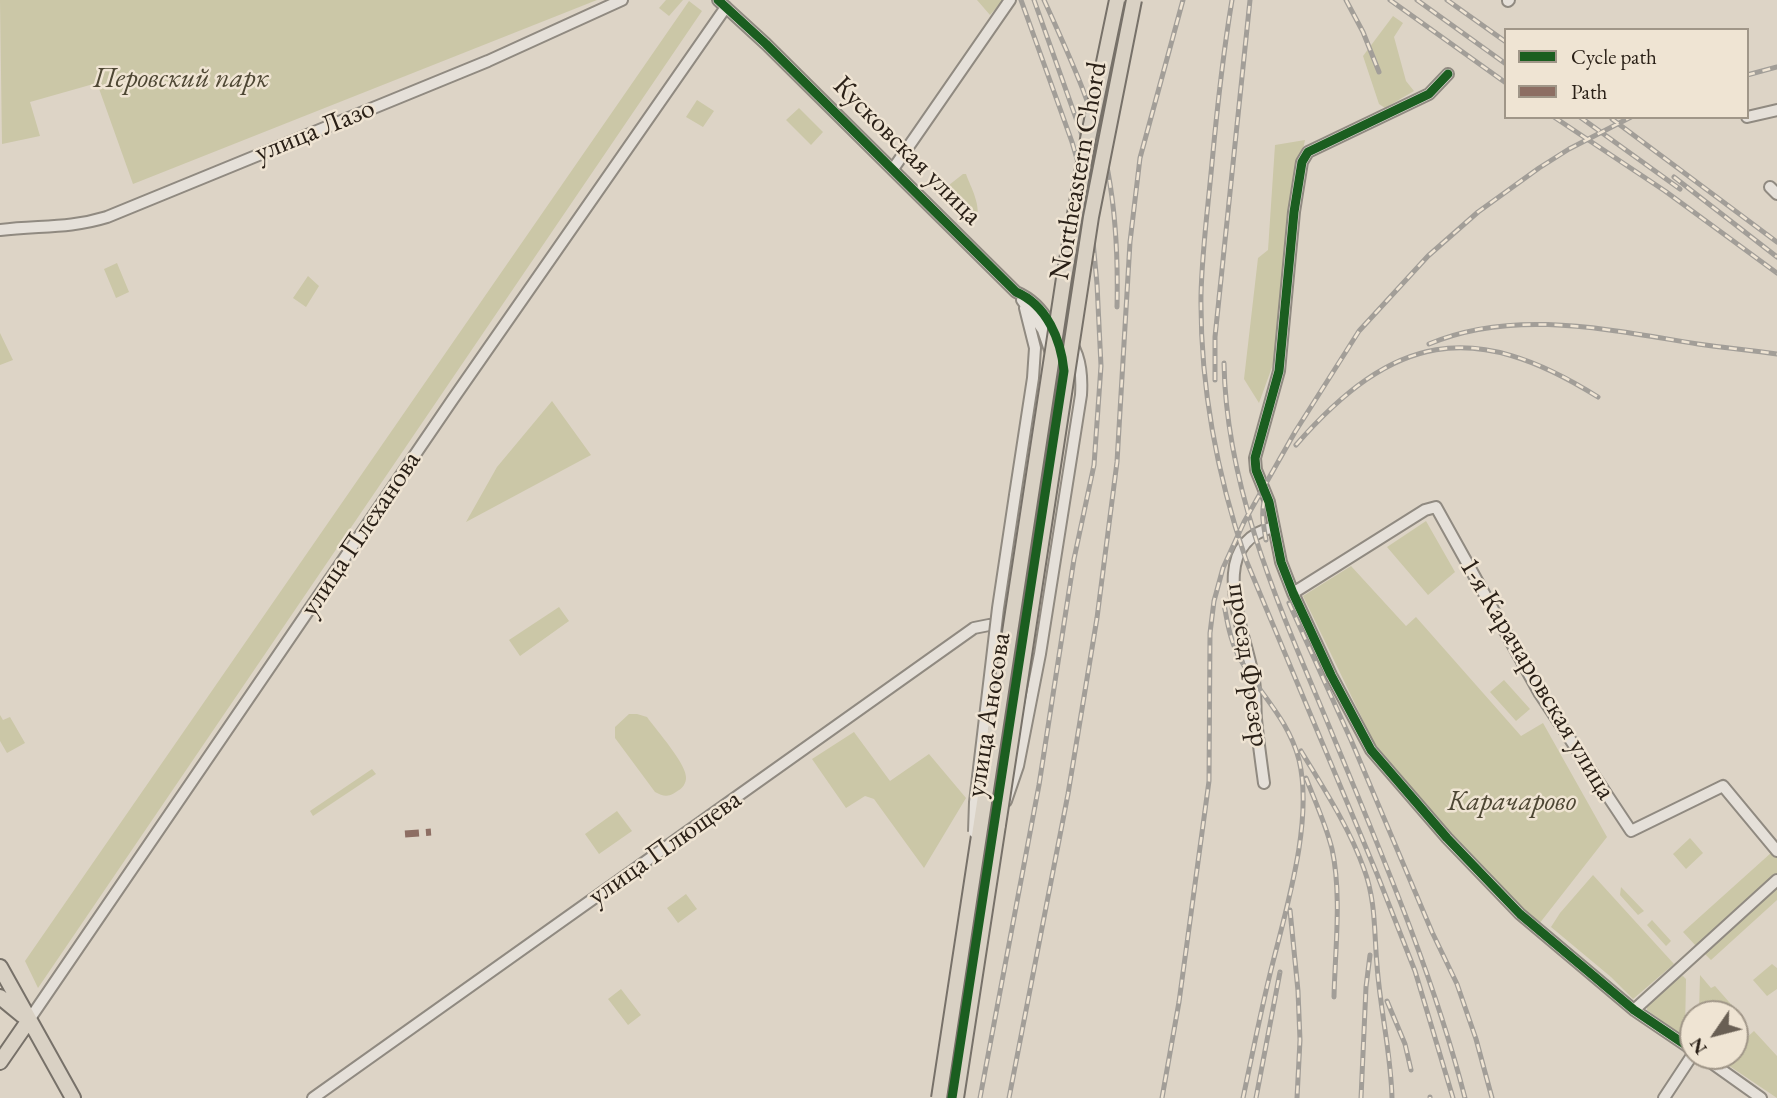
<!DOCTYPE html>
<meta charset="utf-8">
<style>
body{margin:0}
#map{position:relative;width:1777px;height:1098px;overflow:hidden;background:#ddd4c6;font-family:"EB Garamond",serif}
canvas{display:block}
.legend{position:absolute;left:1504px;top:28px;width:245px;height:91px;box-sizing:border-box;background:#efe4d3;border:2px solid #a09688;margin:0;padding:9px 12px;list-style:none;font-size:21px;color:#2a2017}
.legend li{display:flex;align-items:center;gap:14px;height:35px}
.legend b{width:35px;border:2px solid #a09688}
.north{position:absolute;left:1679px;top:1000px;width:70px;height:70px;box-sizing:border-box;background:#efe4d3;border:2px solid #a09688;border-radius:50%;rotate:235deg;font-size:19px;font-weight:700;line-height:28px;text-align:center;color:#2a2017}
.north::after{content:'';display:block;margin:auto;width:24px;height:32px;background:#695f54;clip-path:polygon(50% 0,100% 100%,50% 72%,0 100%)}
</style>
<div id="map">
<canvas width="1777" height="1098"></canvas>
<ul class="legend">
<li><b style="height:9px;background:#1b5e20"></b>Cycle path</li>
<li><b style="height:9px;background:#8d6e63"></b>Path</li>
</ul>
<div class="north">N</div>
</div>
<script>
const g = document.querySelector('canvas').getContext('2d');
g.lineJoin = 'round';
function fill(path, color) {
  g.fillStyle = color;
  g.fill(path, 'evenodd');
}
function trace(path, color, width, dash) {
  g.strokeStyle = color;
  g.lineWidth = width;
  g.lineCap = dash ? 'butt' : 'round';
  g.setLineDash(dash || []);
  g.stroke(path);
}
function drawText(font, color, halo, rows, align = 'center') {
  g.font = font + ' "EB Garamond",serif';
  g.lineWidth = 5;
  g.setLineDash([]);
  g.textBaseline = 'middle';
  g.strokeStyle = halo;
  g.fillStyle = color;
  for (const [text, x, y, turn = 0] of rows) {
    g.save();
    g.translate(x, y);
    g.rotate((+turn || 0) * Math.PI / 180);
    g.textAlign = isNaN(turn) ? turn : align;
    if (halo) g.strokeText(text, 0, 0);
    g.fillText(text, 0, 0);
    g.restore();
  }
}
fill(new Path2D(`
 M0,0H597L133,184L97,83L30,102L40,136L2,144Z
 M666,0H683L669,16L659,8Z
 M977,0H1003L990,15Z
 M689,1L702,11L38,988L25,961Z
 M1393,16L1403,23L1394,37L1406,81L1414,91L1385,108L1379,104L1363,56Z
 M697,100L714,111L703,127L686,117Z
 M799,108L823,132L811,145L786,120Z
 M1305,140L1292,202L1275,359L1259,403L1244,379L1258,258L1268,250L1275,145Z
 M963,174H966C971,188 982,206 976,221L944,189Z
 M117,263L129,292L116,298L104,269Z
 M308,276L319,286L306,307L293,298Z
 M0,333L13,360L0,365Z
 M552,401L591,455L466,522L497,467Z
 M1426,521L1455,572L1428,595L1387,547Z
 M1351,566L1406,626L1416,617L1521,736L1543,723L1607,837L1539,924L1447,831L1374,743L1303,596Z
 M559,607L569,621L520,656L509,640Z
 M1504,680L1530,709L1516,721L1490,692Z
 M629,714H637L647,717C656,730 688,765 686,779C685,786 681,789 676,792C667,798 663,796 655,792L615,738V727Z
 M0,715L3,720L10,717L25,743L7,753L0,741Z
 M854,732L890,781L929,754L966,798L924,868L874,799L865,796L846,808L812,759Z
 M372,769L376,774L313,816L310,811Z
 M617,811L632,831L599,854L585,834Z
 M1690,838L1703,853L1686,869L1673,854Z
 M1772,852L1777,857V873L1696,946L1683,932Z
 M1593,875L1674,964L1633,999L1611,977L1551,927L1560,913Z
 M1621,887L1644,911L1638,915L1620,895Z
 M1777,887V900L1711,960L1704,953Z
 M686,894L697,909L678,923L667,908Z
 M1652,920L1671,941L1666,946L1647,925Z
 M1772,964L1777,968V989L1767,996L1753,980Z
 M1700,975L1711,988L1715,986L1744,1019L1735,1026V1014H1699Z
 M1683,976L1686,979L1685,1031L1682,1035L1647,1010V1007L1679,977Z
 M621,989L641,1015L628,1025L608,999Z
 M1754,1031L1777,1056V1098L1719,1059L1718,1056H1735V1048Z`), '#cbc7a7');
const minor = new Path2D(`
 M718,0L766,44L1016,292C1047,305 1061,340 1063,371
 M1508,1L1509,0
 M1448,74L1429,94L1308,152L1302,162L1294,212L1279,371L1255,458L1256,470L1269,502L1281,562L1293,593L1331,675L1371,750L1447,838L1520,914L1634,1010L1693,1050
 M1747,117L1777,110
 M893,169L1010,0
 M1770,187L1777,194
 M0,230C38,225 68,229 107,217L488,61L622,0
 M1022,300L1043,330L1051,353
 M1015,495L1033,378L1035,348L1025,308
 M1293,593L1425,510L1436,507L1540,694L1631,831L1723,786L1777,851
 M1264,783C1261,761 1258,740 1256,719C1255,706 1256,693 1254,681C1247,634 1202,544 1274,527
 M1006,801L1018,766L1040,654L1081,395C1083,364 1077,344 1055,321
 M1634,1010L1777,880
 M29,1020L453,399L726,7
 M1702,1056L1761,1098
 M313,1098L974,628L989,625L1025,630
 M1664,1098L1693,1054`);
const major = new Path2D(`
 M0,967L73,1098
 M0,997L22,1015
 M0,1062L29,1020
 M956,1098L998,825`);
trace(minor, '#908a81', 14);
trace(major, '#777169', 18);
trace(minor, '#e5e0d9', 10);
trace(major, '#d9d1c4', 14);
const rail = new Path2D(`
 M1034,0L1083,138L1092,182
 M1044,0C1069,55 1096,113 1108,172C1116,215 1118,263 1117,307
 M1232,0C1223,54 1217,109 1212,163C1208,207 1202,251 1201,295C1200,385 1217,475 1246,560L1377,874L1415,971L1453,1098
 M1346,0L1363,32L1379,72
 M1390,0L1506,83
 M1417,0L1506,64
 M1447,0L1506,42
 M1747,75L1777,67
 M1554,117L1665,191L1777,273
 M1580,117L1680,189
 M1612,119L1777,242
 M1674,177L1777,257
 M1429,344C1514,308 1610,330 1698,344C1724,348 1751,350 1777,354
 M1224,363C1226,490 1281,611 1329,726C1379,848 1432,970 1465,1098
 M1215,380V337L1250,0
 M1296,445C1393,334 1472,318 1598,397
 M1266,540C1263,523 1260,509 1267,493
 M1289,603L1351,740L1432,932L1457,984L1476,1039L1492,1098
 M1224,604C1227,621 1230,639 1238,655C1257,692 1288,717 1299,760C1314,822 1285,912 1270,974C1260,1015 1252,1056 1243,1098
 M1301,751C1324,789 1349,827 1364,869C1376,901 1374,932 1377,965C1380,1009 1391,1053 1392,1098
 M1306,778C1315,801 1326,825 1332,849C1342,895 1335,950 1334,997
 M1290,910L1298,991L1300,1040L1297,1098
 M1387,1001L1405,1044L1411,1070
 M1430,1097V1098
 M980,1098L1039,785L1074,559L1094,465L1101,366L1097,284L1092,231L1082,176L1072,142L1021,0
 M1009,1098L1068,794L1097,618L1117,462L1130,242L1140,158L1183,0
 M1162,1098L1179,1002L1209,781L1210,633L1214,601L1223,568L1244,522L1295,432L1359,331L1428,256L1478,212L1539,168L1569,149L1631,117
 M1256,1098L1280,972
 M1361,1098L1366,987L1370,955`);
trace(rail, '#a29e98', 5);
trace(rail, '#efe4d3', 2.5, [8]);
const minorBridge = new Path2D(`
 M974,832L975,802L998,608L1015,495`);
const majorBridge = new Path2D(`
 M998,825L1091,217L1134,0
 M939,1098L1064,278L1088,139L1117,0`);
trace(minorBridge, '#908a81', 14, []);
trace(majorBridge, '#777169', 18, []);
trace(minorBridge, '#e5e0d9', 10);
trace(majorBridge, '#d9d1c4', 14);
trace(new Path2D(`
 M405,834L431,832`), '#8d6e63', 7, [14, 7]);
trace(new Path2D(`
 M718,0L766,44L1016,292C1047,305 1061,340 1064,371L952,1098
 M1448,74L1429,94L1308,152L1302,162L1294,212L1279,371L1255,458L1256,470L1269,502L1281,562L1293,593L1331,675L1371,750L1447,838L1520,914L1634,1010L1693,1050`), '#1b5e20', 9);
drawText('italic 28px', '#4e4734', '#efe4d3', [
 ["Перовский парк",181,79],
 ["Карачарово",1512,802]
]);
drawText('28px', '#2a2017', '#efe4d3', [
 ["улица Лазо",315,131,-22],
 ["Кусковская улица",907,151,45],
 ["Northeastern Chord",1079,171,-80],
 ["улица Плеханова",361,534,-56],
 ["проезд Фрезер",1248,665,82],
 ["1-я Карачаровская улица",1537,679,59],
 ["улица Аносова",989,715,-81],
 ["улица Плющева",665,848,-35]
]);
</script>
